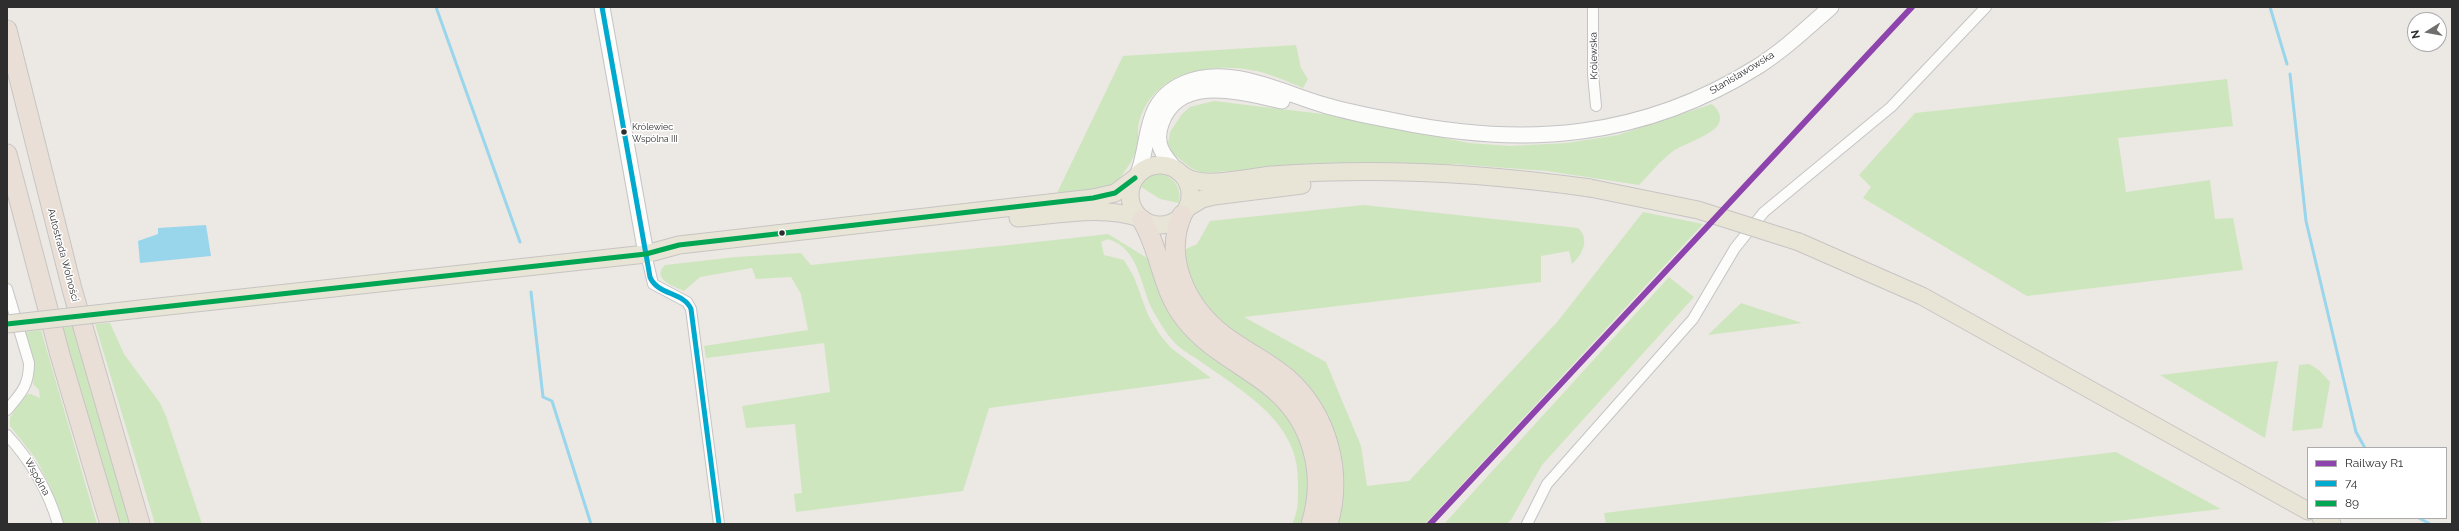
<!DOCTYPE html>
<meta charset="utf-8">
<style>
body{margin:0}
#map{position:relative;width:2459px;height:531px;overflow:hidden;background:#ece8e4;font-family:Raleway,sans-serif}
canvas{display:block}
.frame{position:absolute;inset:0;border:8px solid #2e2e2e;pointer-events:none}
.legend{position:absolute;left:2307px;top:447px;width:140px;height:72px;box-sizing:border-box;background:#fff;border:1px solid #ababab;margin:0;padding:5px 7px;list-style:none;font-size:12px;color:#2e2e2e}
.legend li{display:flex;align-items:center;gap:8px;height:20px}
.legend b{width:20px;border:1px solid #ababab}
.north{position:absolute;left:2407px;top:12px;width:40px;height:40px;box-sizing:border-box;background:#fff;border:1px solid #ababab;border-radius:50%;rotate:259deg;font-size:11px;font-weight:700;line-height:16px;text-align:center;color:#2e2e2e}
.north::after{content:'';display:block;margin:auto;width:14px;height:18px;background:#706f6e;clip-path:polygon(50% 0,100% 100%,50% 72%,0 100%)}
</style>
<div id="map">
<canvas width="2459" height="531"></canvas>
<div class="frame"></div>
<ul class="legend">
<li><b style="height:5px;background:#8e44ad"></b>Railway R1</li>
<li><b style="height:5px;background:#00a9ce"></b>74</li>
<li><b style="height:5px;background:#00a651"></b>89</li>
</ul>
<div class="north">N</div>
</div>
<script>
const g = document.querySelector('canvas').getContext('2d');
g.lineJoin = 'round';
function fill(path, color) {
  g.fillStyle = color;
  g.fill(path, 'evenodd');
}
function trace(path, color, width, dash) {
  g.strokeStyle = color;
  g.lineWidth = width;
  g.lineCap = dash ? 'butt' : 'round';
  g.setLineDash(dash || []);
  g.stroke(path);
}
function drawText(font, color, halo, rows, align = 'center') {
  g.font = font + ' Raleway,sans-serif';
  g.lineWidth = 3;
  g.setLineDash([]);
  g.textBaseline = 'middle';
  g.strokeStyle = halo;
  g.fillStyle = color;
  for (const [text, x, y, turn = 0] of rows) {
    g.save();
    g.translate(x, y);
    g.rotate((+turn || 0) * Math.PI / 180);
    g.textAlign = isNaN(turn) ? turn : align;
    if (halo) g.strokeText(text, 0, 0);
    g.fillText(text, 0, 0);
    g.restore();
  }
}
fill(new Path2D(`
 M1296,45L1301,68L1308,79L1303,88C1286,81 1269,73 1251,70C1208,62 1152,73 1139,122C1137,130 1139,139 1137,146C1134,162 1122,175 1112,187L1057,193L1123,56Z
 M2227,79L2233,126L2118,138L2126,192L2210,180L2215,219L2233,218L2243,270L2027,296L1863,198L1871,187L1859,175L1915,113Z
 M1214,101L1331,115L1469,143L1510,146L1567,143L1618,135L1712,104C1718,109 1723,117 1718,125C1709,137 1684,143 1672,152C1660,161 1650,174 1639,185L1547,171L1454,164L1274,168L1202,173L1191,168L1172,153L1168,143L1170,132L1182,114L1190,107Z
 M1156,173C1173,175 1182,186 1179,203L1160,199L1138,185L1149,175Z
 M1364,205L1578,228C1590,239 1583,254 1572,264L1569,251L1541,256V282L1244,317L1326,362L1361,446L1367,486L1409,481L1558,321L1643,212L1703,224L1425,524H1335L1341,490L1241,340L1198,300L1182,251L1197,244L1210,221Z
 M1108,234L1147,258L1148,261L1153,259L1287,409L1311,464L1305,524H1292C1299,510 1298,498 1298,483C1300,422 1243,392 1200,361C1191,355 1180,349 1173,341C1165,332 1159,321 1153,311C1140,286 1140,249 1108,239L1101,242L1104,255L1124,260L1134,277L1148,315L1160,335L1171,348L1211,378L989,408L963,491L796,512L794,494L802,493L795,424L746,428L742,406L830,392L824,343L706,358L704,346L808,330L801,294L791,277L756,279L752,268L700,277L684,291C673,286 651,279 665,265L736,257L801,253L811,265C910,254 1009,246 1108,234Z
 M1669,277L1694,297L1542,465L1511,520L1506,524H1444Z
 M1741,303L1802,323L1708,335Z
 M110,323L124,354L160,403L166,416L202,524H155L95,324Z
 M76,326L134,524H117L58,328Z
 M41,330L97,524H63L50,486L36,459L10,426V418L24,395L31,394L40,398L39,390L33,384L34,367L25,332Z
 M2278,361L2265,438L2160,375Z
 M2309,364L2319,370L2330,382L2322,428L2292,431L2299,365Z
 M2116,452L2221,509L2090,524H1606L1604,513Z`), '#cee6be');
fill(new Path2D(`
 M206,225L211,256L140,263L138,241L158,234V228Z`), '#99d6ec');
trace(new Path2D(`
 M436,7L520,242
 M2270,7L2287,64
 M2290,74L2306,221L2356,432L2365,448
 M531,292L543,397L552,401L591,524
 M2419,518L2430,524`), '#99d6ec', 3);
const street = new Path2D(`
 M1593,7V74L1596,106
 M646,254L653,284L687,302L691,309L719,524
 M7,289L29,363C29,386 21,393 7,410
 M7,435C31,461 48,490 58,524
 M1527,524L1547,484L1693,319L1735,248L1764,212L1891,107L1986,7`);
const secondary = new Path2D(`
 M602,7L646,254
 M1176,170C1163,155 1154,144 1161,124C1178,72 1244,93 1282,101
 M1138,174C1151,139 1142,101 1185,83C1229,64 1282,93 1324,105C1347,112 1371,116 1395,121C1524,148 1642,139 1757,67C1784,50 1807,28 1831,7`);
const primary = new Path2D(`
 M1130 195a30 30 0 1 1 60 0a30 30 0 1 1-60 0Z
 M1183,175C1201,190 1249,177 1272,175C1378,167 1484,173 1590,188
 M1187,208L1202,199L1214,196L1302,185
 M1018,218C1059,215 1101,205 1140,218
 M1799,242L1922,296L2308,511
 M140,309L646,254L679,245L1093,198L1115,193L1135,178
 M2321,518L2332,524`);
const highway = new Path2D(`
 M7,30L72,289L140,524
 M7,154L60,355L110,524
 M1182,215C1163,259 1187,307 1223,335C1244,351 1268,362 1288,379C1328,415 1343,473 1328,524
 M1142,220C1161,251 1161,289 1185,319C1208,349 1241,363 1270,386C1312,419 1327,473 1311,524`);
trace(street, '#c5c4c5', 12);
trace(secondary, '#c5c4c5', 17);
trace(primary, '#c6c5c4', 19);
trace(highway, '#c6c5c4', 21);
trace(street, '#fcfcfb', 10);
trace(secondary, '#fcfcfb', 15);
trace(primary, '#e8e4d6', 17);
trace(highway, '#eadfd6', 19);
const primaryBridge = new Path2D(`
 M1590,188L1698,210L1799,242
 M7,324L140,309`);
trace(primaryBridge, '#c6c5c4', 19, []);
trace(primaryBridge, '#e8e4d6', 17);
trace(new Path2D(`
 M602,7L650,277C657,295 684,292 691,309L719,524`), '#00a9ce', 5);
trace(new Path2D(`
 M7,324L646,254L679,245L1093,198L1115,193L1135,178`), '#00a651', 5);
trace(new Path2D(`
 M1430,524L1912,7`), '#8e44ad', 6);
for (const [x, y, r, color] of [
 [624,132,3.5,"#2e2e2e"],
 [782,233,3.5,"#2e2e2e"]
]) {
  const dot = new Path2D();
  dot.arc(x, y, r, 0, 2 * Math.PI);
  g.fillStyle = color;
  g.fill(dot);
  trace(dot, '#fff', 1.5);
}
drawText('9px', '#2e2e2e', '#fff', [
 ["Królewiec",632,127],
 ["Wspólna III",632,139]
], 'left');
drawText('10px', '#2e2e2e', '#fff', [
 ["Królewska",1594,56,-91],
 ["Stanisławowska",1742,73,-31],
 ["Autostrada Wolności",63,255,75],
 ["Wspólna",37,477,61]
]);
</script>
